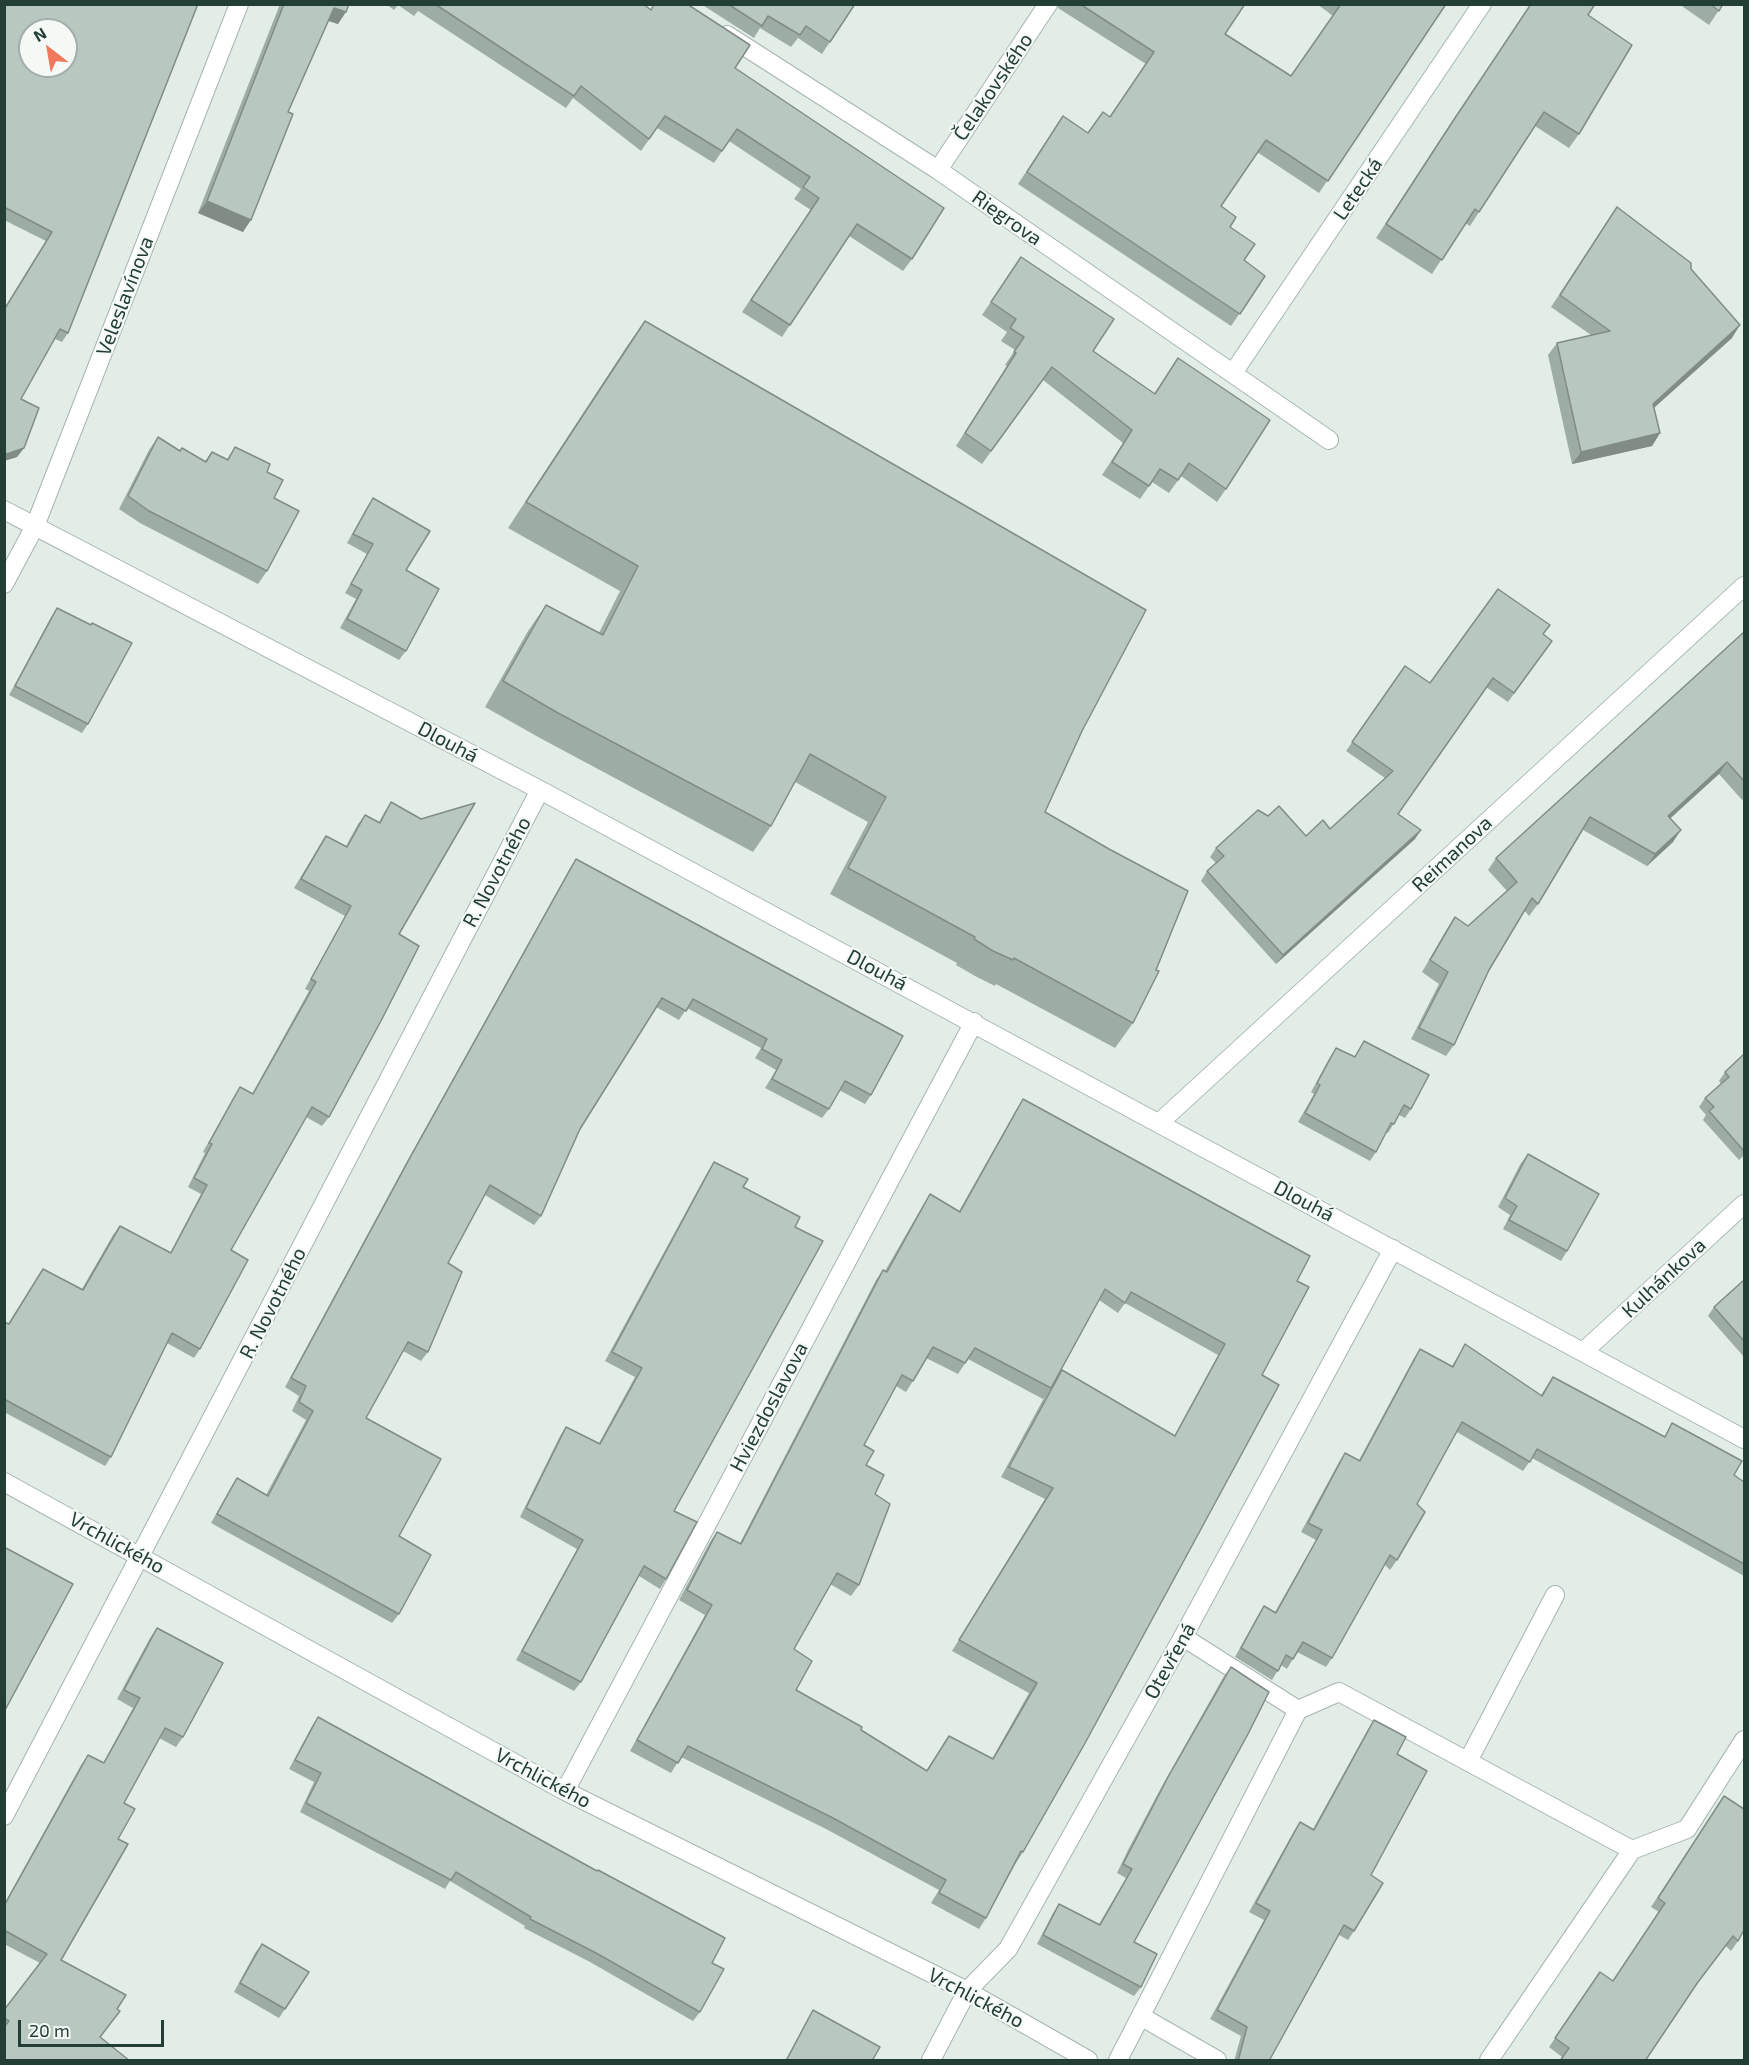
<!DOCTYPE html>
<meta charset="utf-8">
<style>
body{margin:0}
#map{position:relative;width:1749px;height:2065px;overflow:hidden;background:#e3ede8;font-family:"Exo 2",sans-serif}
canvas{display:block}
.frame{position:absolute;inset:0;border:6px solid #233e35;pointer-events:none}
.north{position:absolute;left:18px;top:18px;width:60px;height:60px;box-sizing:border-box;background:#f4f9f6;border:2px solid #a0aea9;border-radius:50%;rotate:329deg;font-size:16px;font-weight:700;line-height:24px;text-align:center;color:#233e35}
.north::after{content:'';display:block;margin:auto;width:21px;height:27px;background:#f1785d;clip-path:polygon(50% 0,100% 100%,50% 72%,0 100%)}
.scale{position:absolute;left:18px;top:2020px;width:146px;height:27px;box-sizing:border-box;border:3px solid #233e35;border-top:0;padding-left:8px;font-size:18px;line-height:21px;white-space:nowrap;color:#233e35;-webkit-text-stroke:4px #f4f9f6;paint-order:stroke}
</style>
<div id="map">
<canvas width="1749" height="2065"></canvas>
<div class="frame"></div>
<div class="north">N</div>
<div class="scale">20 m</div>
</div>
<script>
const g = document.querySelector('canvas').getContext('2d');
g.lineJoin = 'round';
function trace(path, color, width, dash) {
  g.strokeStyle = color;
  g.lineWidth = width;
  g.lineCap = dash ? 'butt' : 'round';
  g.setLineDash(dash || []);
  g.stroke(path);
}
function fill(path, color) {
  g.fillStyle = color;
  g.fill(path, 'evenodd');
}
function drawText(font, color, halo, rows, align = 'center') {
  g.font = font + ' "Exo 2",sans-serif';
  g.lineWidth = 4.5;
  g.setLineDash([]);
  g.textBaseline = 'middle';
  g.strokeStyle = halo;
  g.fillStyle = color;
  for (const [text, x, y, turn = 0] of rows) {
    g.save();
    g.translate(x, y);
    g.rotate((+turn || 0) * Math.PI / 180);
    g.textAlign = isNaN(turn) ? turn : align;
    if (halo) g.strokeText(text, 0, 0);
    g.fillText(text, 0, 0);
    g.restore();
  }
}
const service = new Path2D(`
 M1183,1637L1298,1710L1339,1692L1632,1850
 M1468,1761L1555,1595
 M1142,2017L1217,2060
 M1118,2060L1298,1710
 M1489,2060L1632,1850L1687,1829L1744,1740`);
const minor = new Path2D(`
 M727,35L938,170L1329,440
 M938,170L1048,4
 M1233,373L1482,4
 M4,510L540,790L1744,1439
 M4,584L35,526L239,4
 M1159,1123L1744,586
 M1583,1352L1744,1204
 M4,1482L565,1791L967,1991L1088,2060
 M565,1791L974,1022
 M4,1816L540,790
 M931,2060L967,1991L1008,1949L1183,1637L1393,1249`);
trace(service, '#a6b5af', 20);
trace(minor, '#a6b5af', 20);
trace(service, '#fff', 18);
trace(minor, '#fff', 18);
fill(new Path2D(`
 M4,4H198L68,333L62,342L55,339L21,399L24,448L17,457L4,461V309L46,241L4,220Z
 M280,4H349L338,24L328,21L288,112L243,232L198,213Z
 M386,4H643L735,68L912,259L903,271L849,236L782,337L742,312L811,210L794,199L801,189L729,141L714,163L657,128L641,151L573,98L566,108L418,11L414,16L398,5L394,10Z
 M701,4H855L822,54L798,38L791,47L760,28L754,38Z
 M1058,4H1245L1225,34L1291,76L1333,16L1317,4H1448L1447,6L1446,5L1319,193L1257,152L1221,206L1244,260L1265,276L1231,326L1018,184L1063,116L1088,133L1110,117L1146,64L1058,8Z
 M1531,4L1588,15L1579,134L1569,148L1535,126L1479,212L1470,226L1465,223L1432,274L1376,238L1445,132Z
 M1679,4H1723L1709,25Z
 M1609,219L1691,269L1732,338L1654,407L1660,433L1652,446L1572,464L1548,355L1557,343L1591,335L1551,307Z
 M1021,257L1093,351L1154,394L1178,358L1226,489L1217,502L1181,476L1169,493L1152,482L1140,499L1102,475L1123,443L1043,380L982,464L956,446L1007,366L1005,365L1015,350L1001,341L1007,332L982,315Z
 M645,321L1082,731L1045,812L1133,1023L1115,1048L996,984L995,986L975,976L956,965L957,963L830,894L868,822L795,782L771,826L753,852L540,738L485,707L528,631L546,605L599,633L620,591L508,528L627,346Z
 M158,437L180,451L205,461L212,452L227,459L235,447L267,472L274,498L267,571L258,584L140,523L119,509L149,450Z
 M373,498L406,570V651L399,660L340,628L356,599L345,593L367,554L347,543L367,507Z
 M57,608L90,625L88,724L82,733L9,695L51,617Z
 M1744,632V798L1742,800L1719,774L1670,819L1673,842L1647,866L1583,830L1538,904L1529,916L1524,910L1489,970L1454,1045L1446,1056L1411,1039L1439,984L1422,972L1447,929L1455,917L1468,926L1507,891L1488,870L1496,858Z
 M1543,634L1552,641L1508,702L1486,687L1398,814L1415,839L1276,964L1201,881L1207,871L1216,863L1210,857L1216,848L1306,836L1330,829L1385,778L1346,751L1405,666L1430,683Z
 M391,802L399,934L329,1117L322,1126L306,1117L231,1250L200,1349L194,1358L167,1343L111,1457L105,1466L4,1412V1322L8,1324L43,1269L82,1289L113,1235L120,1226L170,1253L201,1194L188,1187L205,1153L203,1152L234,1096L240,1087L252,1094L309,991L305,989L345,916L294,888L320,845L326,836L346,846L358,824L365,815L379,822L385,811Z
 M576,859L871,1095L865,1104L839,1090L829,1109L822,1118L765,1088L776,1070L755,1058L761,1048L687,1008L679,1020L656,1007L580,1129L541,1216L534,1225L485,1195L448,1263L428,1352L421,1361L403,1351L366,1418L399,1536V1614L392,1623L211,1523L231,1487L237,1478L266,1495L306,1420L292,1411L299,1396L285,1387L406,1163L570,868Z
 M1364,1041L1411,1109L1405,1118L1399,1115L1388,1133L1386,1132L1376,1152L1370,1161L1298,1122L1314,1094L1311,1092L1330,1057L1336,1048L1354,1057Z
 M1744,1054V1155L1739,1160L1703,1120L1706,1115L1699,1107L1705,1098L1721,1084L1719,1081L1725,1072Z
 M1023,1099L1297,1281L1262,1375L1023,1852L1016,1863L986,1918L979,1929L931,1903L939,1890L826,1829L681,1757L671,1773L630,1751L705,1615L679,1600L710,1542L717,1532L740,1543L876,1280L883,1270L885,1271L923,1205L930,1194L959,1211L1016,1110ZM1099,1300L1118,1313L1125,1303L1218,1355L1174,1436L1060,1372ZM926,1358L958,1374L968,1359L1043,1399L1045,1396L1001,1477L1045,1499L952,1651L1029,1693L992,1759L949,1736L926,1771L796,1690L794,1649L830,1584L851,1596L859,1585L875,1494L866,1465L864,1445L896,1386L906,1392L913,1381Z
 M1528,1154L1567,1251L1561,1261L1503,1229L1510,1215L1498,1207L1521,1163Z
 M714,1162L743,1187L795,1227L674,1511L666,1579L660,1589L639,1576L581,1682L574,1691L516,1660L577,1549L520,1517L560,1436L566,1427L599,1443L635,1377L605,1361L708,1171Z
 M1744,1280V1357L1708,1316L1714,1307Z
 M1465,1344L1541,1395L1553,1377L1664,1437L1672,1423L1734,1475L1744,1482V1576L1532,1458L1523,1471L1457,1432L1417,1504L1397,1560L1390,1570L1384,1564L1332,1658L1326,1667L1297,1652L1287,1669L1281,1665L1272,1680L1235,1657L1258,1615L1264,1606L1275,1612L1316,1540L1301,1532L1339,1462L1345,1453L1359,1460L1414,1358L1420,1349L1452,1366Z
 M157,1628L183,1737L176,1747L159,1738L124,1803L118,1839L61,1960L117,2009L113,2020L100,2037L130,2061H4V2010L40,1963L4,1944V1904L81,1765L88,1755L103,1763L133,1708L117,1699L150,1638Z
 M1231,1667L1134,1942L1141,1987L1134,1996L1037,1944L1053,1913L1059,1904L1099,1924L1126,1878L1117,1873L1128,1850L1162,1786L1224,1676Z
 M318,1717L712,1963L700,2012L693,2021L590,1962L524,1928L525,1926L450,1881L445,1889L300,1812L314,1782L289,1769L312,1726Z
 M1374,1720L1397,1754L1371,1875L1354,1931L1348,1940L1339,1935L1269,2061H1234L1241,2036L1210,2019L1264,1920L1249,1912L1294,1831L1300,1822L1313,1829L1368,1729Z
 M1718,1805L1738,1941L1731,1951L1726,1946L1562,2057L1549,2047L1600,1972L1613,1981L1659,1912L1651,1907Z
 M262,1944L285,2009L279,2018L234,1992L255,1953Z
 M813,2010L872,2061H785L807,2020Z`), '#9eaca6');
fill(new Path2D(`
 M334,8L346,12L338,24L326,20Z
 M207,201L251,220L243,232L198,213Z
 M1740,325L1732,338L1645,416L1653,404Z
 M1660,433L1652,446L1572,464L1581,452Z
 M24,448L17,457L4,461V458L7,454Z
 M1727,762L1719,774L1659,828L1668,816Z
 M1421,830L1415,839L1276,964L1283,955Z
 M1681,830L1673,842L1647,866L1655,854Z`), '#818c87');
const building = new Path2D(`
 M4,4H198L68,333L60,329L21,399L39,408L24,448L7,454L4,452V310L52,232L4,207ZM30,30H66V66H30Z
 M284,4H349L346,12L334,8L288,112L293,114L251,220L207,201Z
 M435,4H643L651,10L654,4H687L750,45L735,68L944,208L912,259L857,224L790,325L751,300L819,198L803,187L810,177L737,129L722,151L665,116L649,139L581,86L574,96Z
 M728,4H855L830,42L806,26L800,35L768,16L762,26Z
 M1080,4H1245L1225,34L1291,76L1341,4H1446L1328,181L1266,140L1221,206L1236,217L1230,227L1255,244L1244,260L1265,276L1240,314L1027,172L1063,116L1088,133L1103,112L1110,117L1154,52Z
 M1531,4H1595L1588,15L1632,45L1579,134L1544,112L1479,212L1475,209L1442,260L1386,224L1455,118Z
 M1710,4H1723L1719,11Z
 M1617,207L1691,263V269L1740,325L1653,404L1660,433L1581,452L1557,343L1610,331L1560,295Z
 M1021,257L1114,319L1093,351L1155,394L1178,358L1270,420L1226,489L1189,463L1178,480L1160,469L1149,486L1112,462L1132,430L1052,367L991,451L965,433L1016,353L1014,352L1024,337L1010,328L1016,319L991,302Z
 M645,321L1146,610L1082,731L1045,812L1109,849L1188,891L1156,970L1159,971L1133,1023L1014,958L1013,960L993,951L974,939L975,937L848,868L886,797L810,754L771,826L558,713L503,681L546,605L603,635L638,566L526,502Z
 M158,437L180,451L182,448L206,462L212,452L228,460L235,447L270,464L267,472L283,480L274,498L299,511L267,571L149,511L128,496Z
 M373,498L430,531L406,570L439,589L406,651L347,619L362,590L351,584L373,544L353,534Z
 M1498,589L1550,625L1543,634L1552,641L1514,693L1493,678L1398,814L1421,830L1283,955L1207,871L1224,856L1216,848L1258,810L1268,816L1279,806L1306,836L1323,820L1330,829L1393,771L1352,742L1405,666L1430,683Z
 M57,608L91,625L92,623L132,643L88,724L15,686Z
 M1744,632V781L1727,762L1668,816L1681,830L1655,854L1590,817L1538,904L1532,898L1489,970L1454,1045L1419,1028L1448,972L1430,960L1455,917L1468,926L1517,882L1496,858Z
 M391,802L421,819L475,803L399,934L419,946L382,1019L329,1117L312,1107L231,1250L248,1260L200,1349L172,1333L111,1457L4,1399V1322L9,1324L43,1269L83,1290L120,1226L171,1253L207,1185L194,1178L212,1144L209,1143L240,1087L253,1094L316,982L311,979L351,906L301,879L326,836L347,847L365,815L380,823Z
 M576,859L903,1036L871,1095L845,1081L829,1109L772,1079L782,1060L762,1049L767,1039L693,999L686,1011L662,998L580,1129L541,1216L490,1185L448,1263L462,1272L428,1352L408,1342L366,1418L441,1459L399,1536L431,1555L399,1614L217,1514L237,1478L268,1496L313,1411L299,1402L306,1386L291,1378L412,1154Z
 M1364,1041L1429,1075L1411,1109L1404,1105L1394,1124L1391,1123L1376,1152L1305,1113L1320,1085L1317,1083L1336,1048L1355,1057Z
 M1744,1054V1151L1709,1111L1714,1107L1705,1098L1729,1077L1725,1072Z
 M1023,1099L1310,1256L1297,1281L1309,1287L1262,1375L1279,1385L1084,1745L1023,1852L1021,1851L986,1918L939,1893L946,1880L833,1818L688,1746L678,1763L637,1740L712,1605L687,1590L717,1532L741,1544L883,1270L887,1272L930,1194L960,1212ZM1105,1289L1125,1303L1131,1292L1225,1344L1175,1436L1062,1370L1009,1467L1053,1488L959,1640L1037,1683L993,1759L949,1736L927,1771L861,1730L862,1727L796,1690L812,1661L794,1649L837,1573L859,1585L890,1504L875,1494L884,1475L866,1465L874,1451L864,1445L902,1375L913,1381L933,1347L965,1363L975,1348L1051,1388Z
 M1528,1154L1599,1194L1567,1251L1509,1220L1517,1206L1505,1198Z
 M714,1162L748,1179L743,1187L800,1217L795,1227L823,1241L674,1511L697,1522L666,1579L644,1566L581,1682L522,1651L583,1540L526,1508L566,1427L600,1444L642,1368L612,1352Z
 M1744,1280V1341L1714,1307Z
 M1465,1344L1542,1396L1553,1377L1665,1437L1672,1423L1742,1461L1734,1475L1744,1482V1564L1537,1449L1530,1462L1462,1422L1417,1504L1425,1512L1397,1560L1390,1555L1332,1658L1303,1642L1293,1659L1286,1655L1278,1671L1241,1648L1264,1606L1276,1613L1322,1530L1308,1523L1345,1453L1360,1461L1420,1349L1453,1367Z
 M4,1547L73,1584L4,1712Z
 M157,1628L223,1663L183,1737L165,1728L124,1803L135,1809L118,1839L128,1844L61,1960L126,1995L117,2009L120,2011L100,2037L130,2061H6L4,2059V2027L9,2021L4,2018V2010L47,1954L4,1930V1906L88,1755L104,1763L140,1698L124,1690Z
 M1231,1667L1269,1692L1248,1734L1134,1942L1157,1954L1141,1987L1043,1935L1059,1904L1100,1925L1132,1869L1123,1864L1135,1841L1168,1777Z
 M318,1717L597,1871L598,1870L725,1938L712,1963L724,1969L700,2012L596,1953L530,1919L531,1917L456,1872L451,1880L306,1803L321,1773L295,1760Z
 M1374,1720L1406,1737L1397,1754L1427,1771L1371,1875L1383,1883L1354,1931L1344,1925L1269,2061H1238L1247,2027L1217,2010L1270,1911L1256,1903L1300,1822L1314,1830Z
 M1724,1796L1744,1809V1930L1738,1941L1733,1936L1698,1982L1645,2061H1560L1569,2048L1555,2038L1600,1972L1613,1981L1665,1903L1658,1898Z
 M262,1944L309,1972L285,2009L240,1983Z
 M813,2010L880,2047L872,2061H786Z`);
fill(building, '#b8c8c1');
trace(building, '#818c87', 1.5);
drawText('20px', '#233e35', '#f4f9f6', [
 ["Čelakovského",993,87,-56],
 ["Letecká",1358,189,-56],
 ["Riegrova",1007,218,35],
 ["Veleslavínova",125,296,-69],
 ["Dlouhá",448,742,28],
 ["Reimanova",1452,854,-43],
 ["R. Novotného",497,872,-62],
 ["Dlouhá",877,970,28],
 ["Dlouhá",1304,1201,28],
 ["Kulhánkova",1664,1278,-43],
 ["R. Novotného",273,1303,-63],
 ["Hviezdoslavova",769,1407,-62],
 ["Vrchlického",117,1543,29],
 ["Otevřená",1170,1661,-61],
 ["Vrchlického",543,1778,28],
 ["Vrchlického",976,1998,28]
]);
</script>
